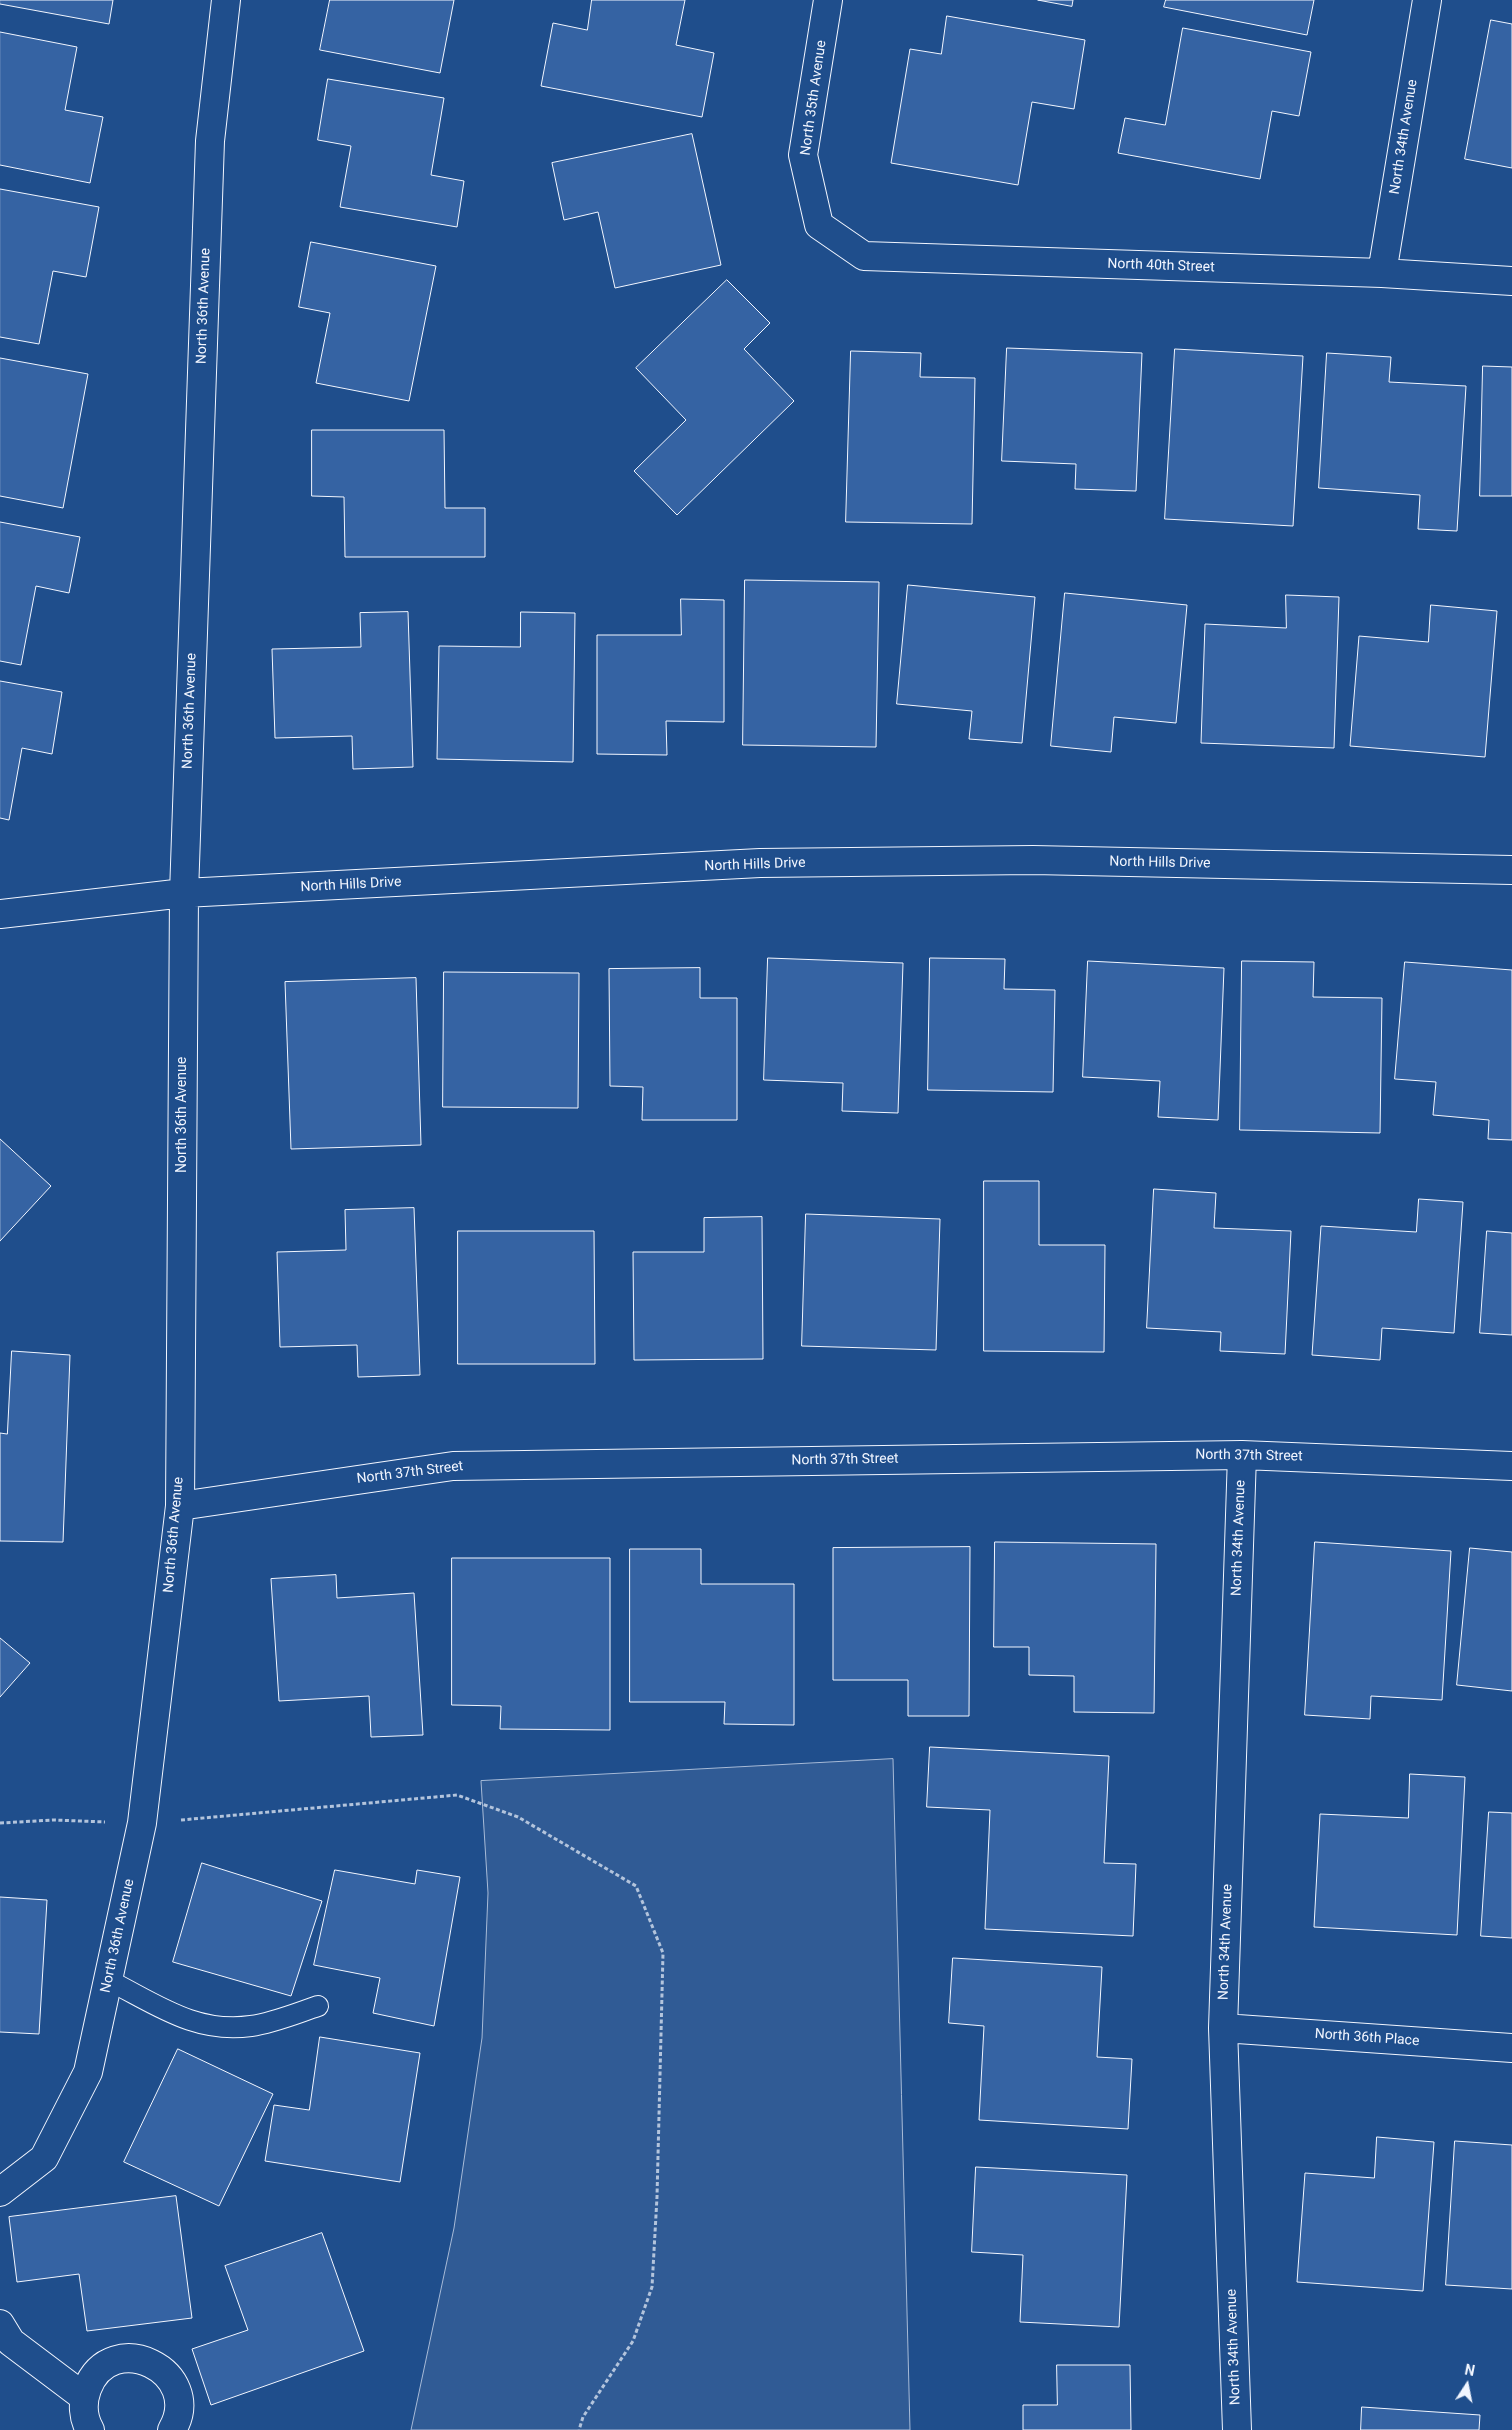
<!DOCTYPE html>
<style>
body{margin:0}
#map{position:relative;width:1512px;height:2430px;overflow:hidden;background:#1f4e8c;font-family:Roboto,sans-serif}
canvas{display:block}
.north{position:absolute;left:1442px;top:2360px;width:50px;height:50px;-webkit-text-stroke:4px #1f4e8c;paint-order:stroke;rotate:11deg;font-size:14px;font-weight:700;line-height:20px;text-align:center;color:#f2f6ff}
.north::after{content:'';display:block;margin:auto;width:18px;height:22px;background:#f2f6ff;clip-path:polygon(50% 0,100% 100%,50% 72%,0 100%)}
</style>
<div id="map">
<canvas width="1512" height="2430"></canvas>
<div class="north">N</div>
</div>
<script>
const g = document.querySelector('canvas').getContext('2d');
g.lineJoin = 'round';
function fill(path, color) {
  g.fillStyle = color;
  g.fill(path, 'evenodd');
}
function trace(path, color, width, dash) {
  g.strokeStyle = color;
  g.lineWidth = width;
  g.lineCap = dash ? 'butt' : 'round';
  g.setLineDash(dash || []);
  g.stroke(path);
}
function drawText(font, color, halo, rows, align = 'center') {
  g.font = font + ' Roboto,sans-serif';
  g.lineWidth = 4;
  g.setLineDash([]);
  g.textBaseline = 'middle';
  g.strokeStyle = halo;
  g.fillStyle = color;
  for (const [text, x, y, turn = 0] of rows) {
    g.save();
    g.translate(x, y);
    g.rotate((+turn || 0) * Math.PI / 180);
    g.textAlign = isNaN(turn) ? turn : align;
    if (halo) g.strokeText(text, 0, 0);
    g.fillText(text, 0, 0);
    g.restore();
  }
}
const built = new Path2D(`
 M893,1759L910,2430H411L454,2228L482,2038L488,1893L481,1781Z`);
fill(built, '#305b95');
trace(built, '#a8bbd7', 1);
const building = new Path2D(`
 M0,0H113L109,24L0,4Z
 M330,0H454L440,73L320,50Z
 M592,0H685L676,45L714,53L702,117L541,86L553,23L587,30Z
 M1038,0H1073L1072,6Z
 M1166,0H1314L1307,35L1164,7Z
 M947,16L1085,40L1074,109L1032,102L1018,185L891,163L910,49L941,54Z
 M1491,20L1512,24V168L1465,159Z
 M1183,28L1311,52L1299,116L1272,111L1260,179L1118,153L1125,118L1165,125Z
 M0,32L77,47L65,110L103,117L90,183L0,165Z
 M328,79L444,98L431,175L464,181L457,227L340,207L351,146L318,140Z
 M692,134L721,265L615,288L598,212L564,220L552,163Z
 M0,189L99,207L86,277L53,271L39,344L0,337Z
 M311,242L436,266L409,401L316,383L330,313L299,307Z
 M727,280L770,323L744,349L794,401L677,515L634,471L686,420L636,368Z
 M1007,348L1142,353L1136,491L1075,489L1076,464L1002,461Z
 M1175,349L1303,356L1293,526L1165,519Z
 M851,351L921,353L920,377L975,378L972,524L846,522Z
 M1327,353L1391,357L1389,382L1466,386L1457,531L1418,529L1420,495L1319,488Z
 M0,358L88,374L63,508L0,496Z
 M1483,366L1512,367V496H1480Z
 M312,430H444L445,508H485V557H345L344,497L312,496Z
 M0,522L80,537L69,593L36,586L21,665L0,661Z
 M745,580L879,582L876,747L743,745Z
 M908,585L1035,597L1022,743L969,739L972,711L897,704Z
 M1065,593L1187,605L1176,723L1114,717L1111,752L1051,746Z
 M1286,595L1339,597L1334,748L1201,743L1205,624L1286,628Z
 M681,599L724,600V722L666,721L667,755L597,754V635H681Z
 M1431,605L1497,611L1485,757L1350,746L1359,636L1428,642Z
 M408,612L413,767L353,769L352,736L275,738L272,649L361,647L360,613Z
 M521,612L575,613L573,762L437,759L439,646L520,647Z
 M0,681L62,692L52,754L22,748L9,820L0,818Z
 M768,958L903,963L898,1113L842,1111L843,1083L764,1080Z
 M930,958L1005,959L1004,989L1055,990L1053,1092L928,1090Z
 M1088,961L1224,968L1218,1120L1158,1117L1160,1081L1083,1077Z
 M1242,961L1314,962L1313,997L1382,998L1380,1133L1240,1130Z
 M1405,962L1512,970V1140L1488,1139L1489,1120L1433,1115L1436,1082L1395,1079Z
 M700,968V998H737V1120H642L643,1087L610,1086L609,969Z
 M444,972L579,973L578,1108L443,1107Z
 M416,978L421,1145L291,1149L285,982Z
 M0,1139L51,1186L0,1241Z
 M984,1181H1039V1245H1105L1104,1352L984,1351Z
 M1154,1189L1216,1193L1214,1228L1291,1231L1285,1354L1220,1351L1221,1332L1147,1328Z
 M1419,1199L1463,1202L1454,1333L1382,1328L1380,1360L1312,1355L1321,1226L1416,1232Z
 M414,1208L420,1375L358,1377L357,1345L280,1347L277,1252L346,1250L345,1210Z
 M806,1214L940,1219L936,1350L802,1346Z
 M762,1217L763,1359L634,1360L633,1252H704V1218Z
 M458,1231H594L595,1364H458Z
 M1487,1231L1512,1233V1335L1480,1333Z
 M12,1351L70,1355L63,1542L0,1541V1433L7,1434Z
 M995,1542L1156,1544L1154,1713L1074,1712V1676L1029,1675V1647H994Z
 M1315,1542L1451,1551L1442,1700L1371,1696L1370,1719L1305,1715Z
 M970,1547L969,1716H908V1680H833V1548Z
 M1470,1548L1512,1552V1691L1457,1685Z
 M630,1549H701V1584H794V1725L724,1724L725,1702H630Z
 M452,1558H610V1730L500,1729L501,1706L452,1705Z
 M336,1575L337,1598L414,1593L423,1735L371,1737L369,1696L279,1701L271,1579Z
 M0,1638L30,1663L0,1697Z
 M930,1747L1109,1756L1104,1863L1136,1864L1133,1936L985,1929L990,1810L927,1807Z
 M1410,1774L1465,1777L1457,1935L1314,1927L1320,1814L1408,1818Z
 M1489,1812L1512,1813V1938L1481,1936Z
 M202,1863L322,1901L291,1996L173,1962Z
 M335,1870L415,1884L417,1870L460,1877L434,2026L373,2013L380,1978L314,1965Z
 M0,1897L47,1900L39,2034L0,2032Z
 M953,1958L1102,1967L1097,2057L1132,2059L1128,2129L979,2120L984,2026L949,2023Z
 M320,2037L420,2053L400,2182L265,2161L274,2105L309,2110Z
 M178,2049L273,2094L219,2206L124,2162Z
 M1377,2137L1434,2142L1423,2291L1297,2282L1305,2173L1374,2178Z
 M1455,2141L1512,2145V2289L1446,2285Z
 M976,2167L1127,2175L1119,2327L1020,2322L1023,2255L972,2252Z
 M176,2196L192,2318L87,2331L79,2274L17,2282L9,2217Z
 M322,2233L364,2351L211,2405L192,2349L248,2330L225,2266Z
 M1057,2365H1130L1131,2430H1023V2405H1057Z
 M1362,2407L1480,2415L1479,2430H1361Z`);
fill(building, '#3563a3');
trace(building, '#f2f6ff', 1);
const lane = new Path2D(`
 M108,1980C156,2004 195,2034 251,2026C273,2023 297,2013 318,2006`);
const street = new Path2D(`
 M828,0L803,155L819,225L864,256L1382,273L1512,281
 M1382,273L1427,0
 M0,914L184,893L760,863L1033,860L1512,870
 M180,1506L453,1466L1242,1455L1512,1466
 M1223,2028L1512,2048
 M0,2192L44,2158L88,2072L142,1823L180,1506L184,893L210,141L226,0
 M0,2324L11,2342L84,2397
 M90,2430C83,2418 82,2403 87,2389C111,2325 206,2372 172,2430
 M1237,2430L1223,2028L1242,1455`);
trace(lane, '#f2f6ff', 22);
trace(street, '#f2f6ff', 30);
trace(new Path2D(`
 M181,1820L457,1795L518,1817L636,1886L663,1953L657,2197L652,2287L633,2341L583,2417L579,2430
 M0,1823L53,1820L105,1822`), '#b3c4dc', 3, [4, 2.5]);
trace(lane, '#1f4e8c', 20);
trace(street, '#1f4e8c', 28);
drawText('14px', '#f2f6ff', '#1f4e8c', [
 ["North 35th Avenue",814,98,-82],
 ["North 34th Avenue",1404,137,-81],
 ["North 40th Street",1161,266,2],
 ["North 36th Avenue",204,306,-88],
 ["North 36th Avenue",190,711,-88],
 ["North Hills Drive",1160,863,1],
 ["North Hills Drive",755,865,-2],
 ["North Hills Drive",351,885,-3],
 ["North 36th Avenue",182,1115,-90],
 ["North 37th Street",1249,1456,1],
 ["North 37th Street",845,1460,-1],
 ["North 37th Street",410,1473,-7],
 ["North 36th Avenue",174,1535,-85],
 ["North 34th Avenue",1239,1538,-88],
 ["North 36th Avenue",118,1936,-78],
 ["North 34th Avenue",1226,1942,-88],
 ["North 36th Place",1367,2038,4],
 ["North 34th Avenue",1234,2347,-92]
]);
</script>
